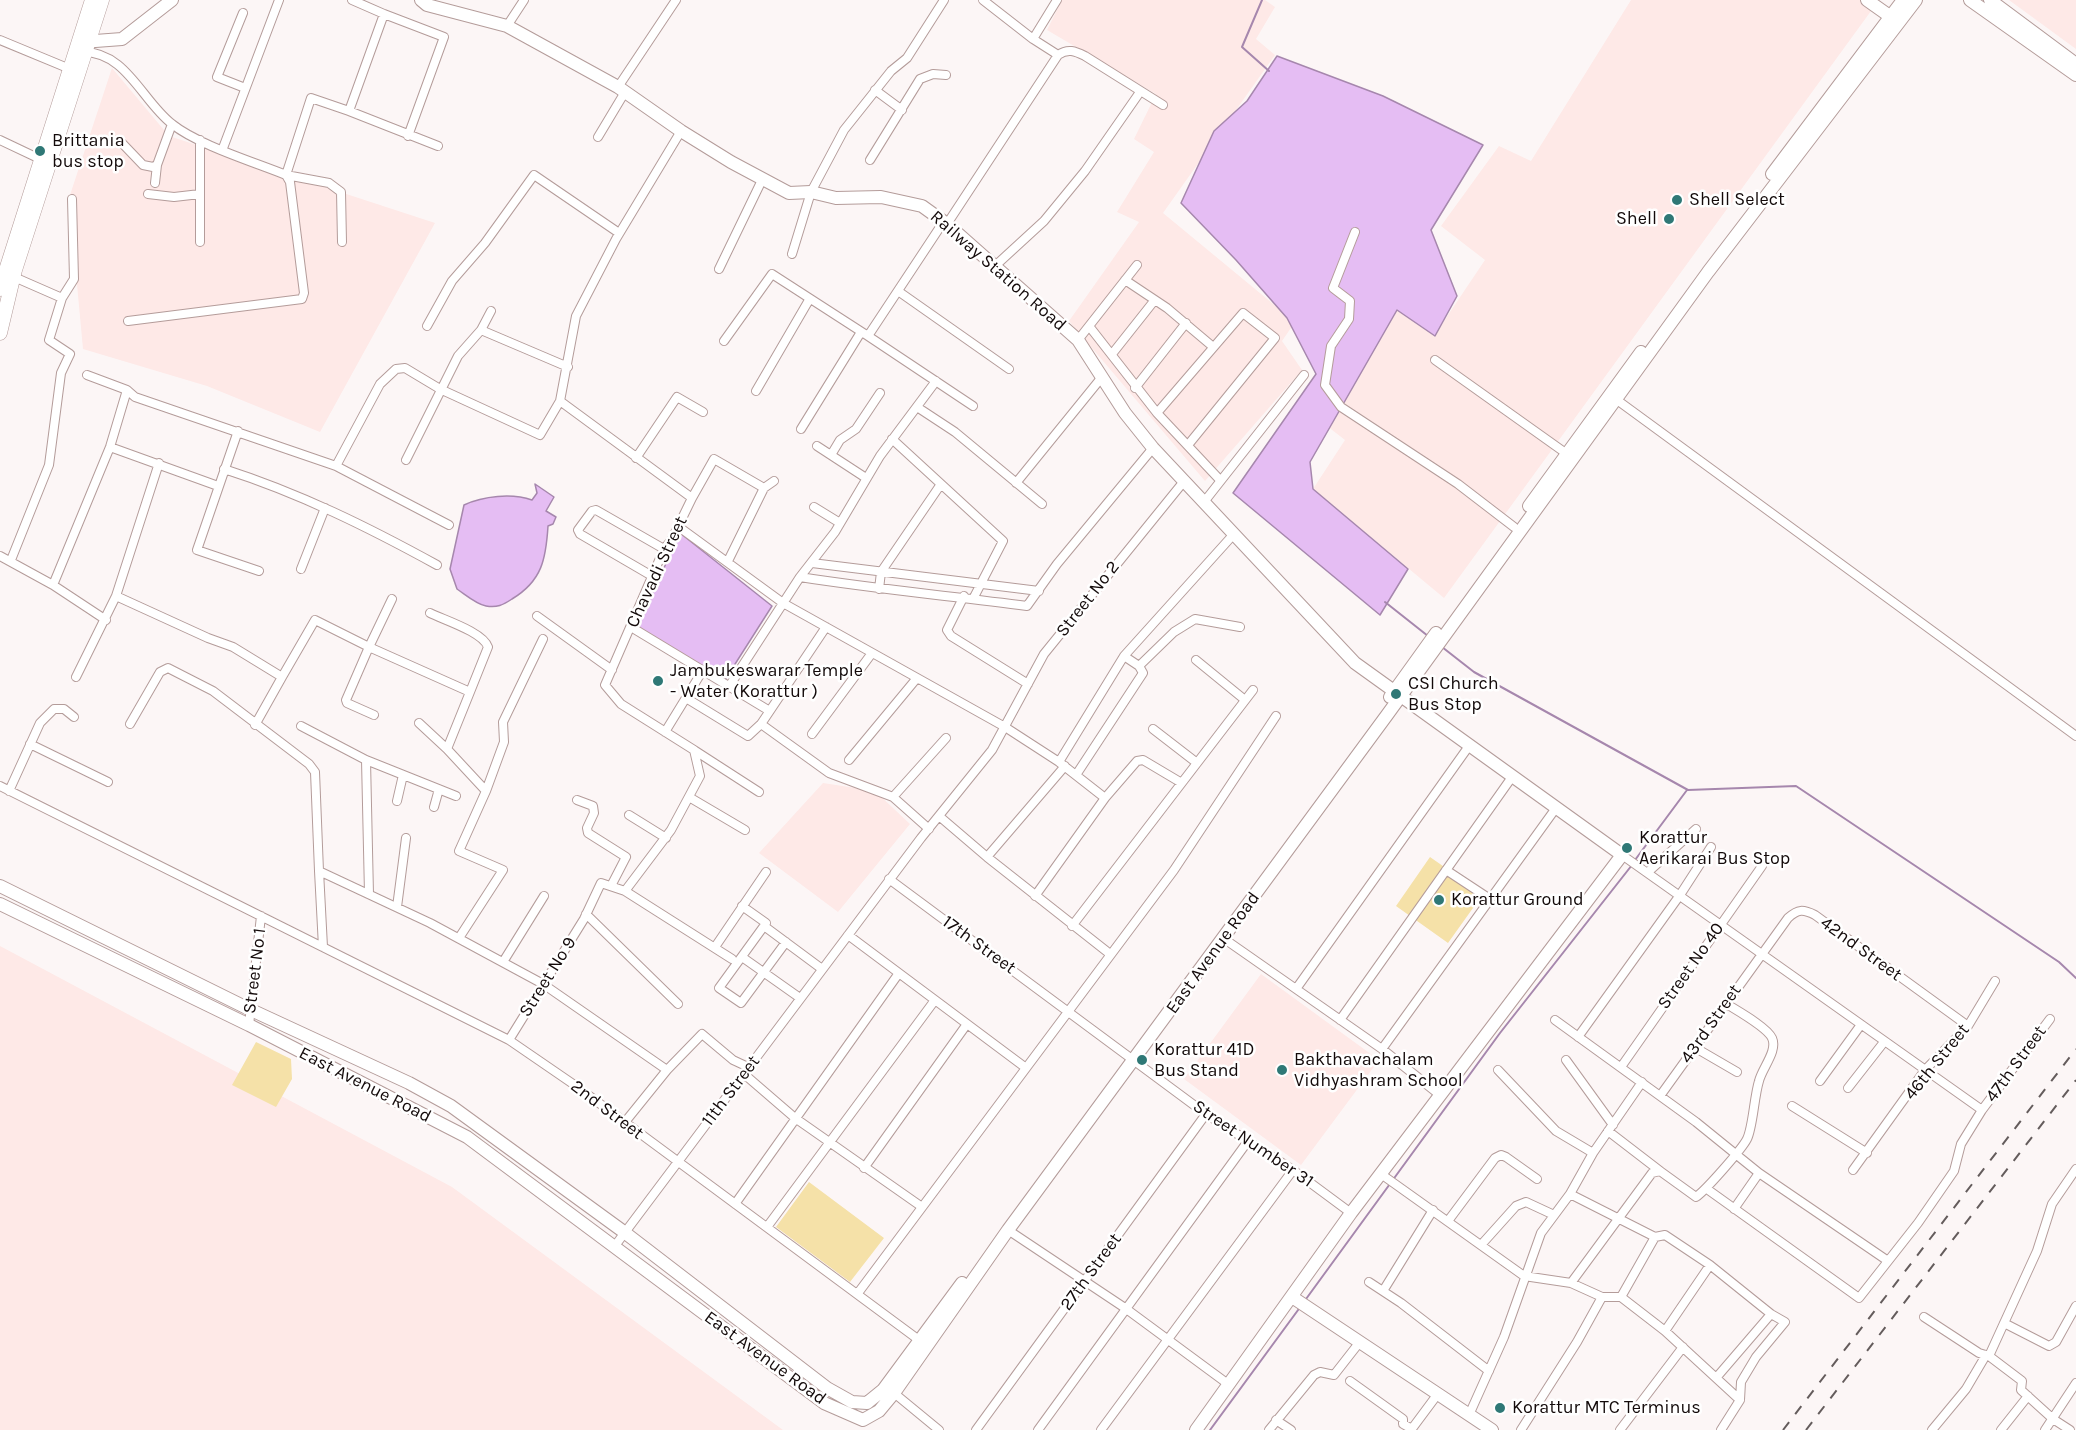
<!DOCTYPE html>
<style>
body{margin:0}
canvas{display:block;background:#fcf6f6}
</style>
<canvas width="2076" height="1430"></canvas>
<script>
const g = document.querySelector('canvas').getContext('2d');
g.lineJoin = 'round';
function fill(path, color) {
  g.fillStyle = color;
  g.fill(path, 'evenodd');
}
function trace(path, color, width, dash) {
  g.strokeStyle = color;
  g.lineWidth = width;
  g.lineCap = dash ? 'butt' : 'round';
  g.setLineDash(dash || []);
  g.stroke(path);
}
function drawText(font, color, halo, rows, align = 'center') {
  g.font = font + ' Karla,sans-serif';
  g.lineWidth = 5;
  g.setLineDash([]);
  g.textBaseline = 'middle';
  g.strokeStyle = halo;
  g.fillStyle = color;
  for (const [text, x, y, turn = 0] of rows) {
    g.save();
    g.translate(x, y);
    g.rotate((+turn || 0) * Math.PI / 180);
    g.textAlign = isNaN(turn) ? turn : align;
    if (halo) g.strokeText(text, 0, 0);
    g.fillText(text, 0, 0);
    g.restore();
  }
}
fill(new Path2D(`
 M1062,0H1265L1275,7L1256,39L1275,55L1163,213L1295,322L1282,341L1302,370L1205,481L1069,321L1139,222L1117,212L1154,152L1134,139L1156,94L1047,30Z
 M1631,0H1879L1444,598L1313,489L1345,440L1314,416L1403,296L1442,324L1485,260L1441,226L1499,146L1531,161Z
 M2009,0H2076V49Z
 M112,68L169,136L435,223L320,432L207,386L83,349L69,198Z
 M823,783L875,791L910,824L838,912L759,853Z
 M0,946L452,1187L783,1430H0Z
 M1261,974L1379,1060L1301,1165L1184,1079Z`), '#fee9e7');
fill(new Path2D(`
 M1430,857L1483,894L1448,943L1396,906Z
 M256,1042L291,1059L292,1079L276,1107L232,1085Z
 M809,1182L884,1238L850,1282L776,1227Z`), '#f5e1a8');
const water = new Path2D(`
 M1277,56L1383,96L1483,145L1431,230L1457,296L1435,336L1397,310L1310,462L1313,489L1408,569L1380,615L1233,493L1316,374L1287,318L1236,260L1181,203L1214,131L1247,101Z
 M535,484L554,497L546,511L556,517L553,524L548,526C546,559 542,581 512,599C503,605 497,608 486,606C476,604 466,595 457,589L450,569L464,505C483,496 512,493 532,500L537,493Z
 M680,533L772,606L723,683L636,629Z`);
fill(water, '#e5bdf3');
trace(water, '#a687ad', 1.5);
trace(new Path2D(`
 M1262,0L1242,47L1269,71
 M1385,602L1428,636
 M1442,647L1474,672L1688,790L1796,786L2059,962L2076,978
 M1635,860L1687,790
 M1306,1299L1500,1033L1632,865
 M1210,1430L1301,1306`), '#a687ad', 2);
const street = new Path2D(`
 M352,0L384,14
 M983,0L1033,39L1058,55
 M243,13L217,77L245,88
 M507,26L524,0
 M1033,39L1057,0
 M0,40L70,69
 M82,52C126,51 142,101 172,124C198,145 254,162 286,175L290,182L304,293L302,299L128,321
 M618,87L676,0
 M875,90L902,110
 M349,111L438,146
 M598,137L625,92
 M0,140L40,159
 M120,141L143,165L153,167L157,165L172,124
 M223,148L279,0
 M870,160L920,79L933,74L946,75
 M155,183L157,165
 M148,194L174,197L200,194
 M944,221L868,336L973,406
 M947,224L1058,55C1068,48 1075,51 1085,56L1163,105
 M1355,232L1333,288L1350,301L1349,319L1331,346L1325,385L1341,407L1458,484L1514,527
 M200,242V140
 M342,242L341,192L329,183L286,175L311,98L349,111L384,14L444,37L408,136
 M792,254L811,192L844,130L891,71L907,58L944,0
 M995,266L1044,221L1085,171L1140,92
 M719,269L762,180
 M14,277L62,298
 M1125,280L1167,308L1212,346
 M898,291L1009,369
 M427,326L452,281L485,243L534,175L619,233
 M1089,326L1157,413L1220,480
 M481,330L568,367
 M1078,340L1137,265
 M724,341L772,274L868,336
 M1112,354L1154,301
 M1435,360L1567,454
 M87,375L127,390
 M1135,388L1186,323
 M756,391L809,300
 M1617,400L2076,736
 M917,407L955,432L1042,504
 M1157,413L1243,313L1275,338L1188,445
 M801,429L861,332
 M238,431L197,550L259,571
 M892,439L1003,541L973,599
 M817,446L866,478
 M110,447L218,486
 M831,455L840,440L856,429L880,393
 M636,458L677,397L703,412
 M406,460L458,356L481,330L491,311
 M336,466L380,384L396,369L405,368L440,389L540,435L560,401
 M224,469C299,493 368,527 437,565
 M1016,483L1102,377
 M692,498L714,459L764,488
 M1204,502L1304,375
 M814,507L840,523
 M679,527L783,603L1005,727L1059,762L1105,798
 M0,556L53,585L110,447L127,390L135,397L336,466L449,525
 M11,560L49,465L61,373L70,354L49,340L62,298L74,279L72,199
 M728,561L764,488L774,481
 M812,563L1039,591
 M301,569L325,508
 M652,576L580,534L578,530L592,511L596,510L664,549
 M800,577L835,532L880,456L936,381
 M53,585L106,620
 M879,589L881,572L941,484
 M116,596L208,638L233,647L282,677L255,725
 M964,596L947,630L951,636L1028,684
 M392,599L369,647L470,692L447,749L419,723
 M430,613C444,620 483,632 488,647L470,692
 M537,616L612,670
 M631,627L768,710
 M826,627L761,724L829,773L893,797L929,829
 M1196,660L1245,700
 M1139,666L1174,632L1195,619L1240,627
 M76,677L116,596L159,463
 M282,677L315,620L369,647L346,700L347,703L374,715
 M730,685L800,577C876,589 951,596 1027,606L1057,564L1153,448
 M686,698L748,736L761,724
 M130,724L160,672L168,668L213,691L309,764L315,772L319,871
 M301,726L366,760L456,796
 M1153,729L1197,763
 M665,732L703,670
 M812,734L872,653
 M30,744L108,782
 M447,749L486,791L459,851L503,870L459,938
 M694,750L759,792
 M366,760L369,894
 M849,760L917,678
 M1059,762L1124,656L1233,535
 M1076,775L1143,673L1139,666L1124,656
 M0,786L509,1040L576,1086L923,1343
 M9,791L40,723L54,709H64L74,717
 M486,791L504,742L503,722L543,639
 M689,797L745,830
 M893,797L946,738
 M577,800L593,806L594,813L587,828L588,833L626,857L611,886
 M397,801L403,775
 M434,807L439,789
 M629,815L666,838
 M939,816L987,857L1110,954
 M1622,855L1982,1110L1961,1144L1954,1171L1918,1223L1859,1298L1707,1189
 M987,857L1065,766
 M1446,870L1490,899
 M1648,872L1696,829
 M889,879L1206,1114L1293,1170L1351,1213
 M625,891L671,830L700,776L694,750L621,704L605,685L664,549L672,539L692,498L560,401L576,316L616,239L681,131
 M1035,896L1105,798L1137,761L1143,760L1180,782
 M742,906L766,923
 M397,907L406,838
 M586,914L678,1004
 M1072,926L1253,690
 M848,935L1026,1068
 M1223,938L1382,1049L1440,1095
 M786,942L741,1003L719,988L764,926L822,969
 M323,947L319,871L430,923L543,984L667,1070L625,1122
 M715,947L766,872
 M742,957L800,998
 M503,962L544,896
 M1296,989L1469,746
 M1340,1020L1512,777
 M1555,1020L1696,1122L1759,1173L1888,1261
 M249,1025L261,916
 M1578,1037L1680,895L1711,847
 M509,1040L584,919L601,883L625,891L732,959
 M1694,1047L1737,1072
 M1382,1049L1556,808
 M1566,1060L1613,1125
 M1621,1067L1762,866
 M667,1070L702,1034L733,1060L748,1067
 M1498,1070L1556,1131L1593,1153
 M744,1074L795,1118L922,1207
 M1820,1081L1860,1026
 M1848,1088L1884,1042
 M1660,1096L1788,918C1798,909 1803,909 1815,915L1968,1026
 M1792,1106L1867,1153
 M1982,1110L2050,1019
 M1608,1131L1660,1171
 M864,1168L967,1024
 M1853,1170L1925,1070L1968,1026L1995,981
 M1381,1174L1524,1276L1571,1283L1602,1297H1621L1665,1331L1740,1400
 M1570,1194L1655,1237
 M735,1204L899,973
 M1734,1209L1759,1173
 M1448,1221L1495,1158L1501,1155L1506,1157L1537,1179
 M767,1227L935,1000
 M1008,1230L1125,1308L1228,1384
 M1481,1245L1516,1206L1526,1202L1554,1215
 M614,1247L921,838L992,750L1044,654L1185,480
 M1369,1282L1401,1303L1489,1371
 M1571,1283L1652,1173L1660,1171L1696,1197C1706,1190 1742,1149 1747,1139C1753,1127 1754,1097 1759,1081C1762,1068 1778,1051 1772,1038C1767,1027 1736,1010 1725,1003
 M1383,1291L1433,1210
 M858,1293L1174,870L1276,716
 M1621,1297L1655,1237L1665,1235L1710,1265L1771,1314L1785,1322L1756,1357L1741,1382L1740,1400L1721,1430
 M1924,1317L1979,1353L1989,1356L2022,1381L2021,1390L2053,1419L2070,1430
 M2004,1323L2049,1346L2056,1342L2076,1306
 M1665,1331L1710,1265
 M1989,1356L2037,1251L2052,1204L2076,1169
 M1716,1378L1771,1314
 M1350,1381L1403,1419V1424L1412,1429
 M894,1393L939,1430
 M1469,1415L1504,1337L1541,1233L1570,1194L1593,1153L1642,1082
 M1276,1420L1291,1430
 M976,1430L1206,1114
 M1038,1430L1248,1141
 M1101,1430L1293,1170
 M1269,1430L1314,1375L1320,1372L1334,1375L1359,1343
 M1411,1430L1437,1395
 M1521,1430L1577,1342L1602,1297
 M1620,1430L1683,1347
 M1932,1430L1966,1389L1986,1355
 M2001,1430L2028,1396
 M2045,1430L2076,1383`);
const secondary = new Path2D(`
 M421,0L427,5L507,26L618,87L681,131L731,162L789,193L811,192L836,198L881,197L922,206L947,224L1078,340L1125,413L1153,448L1355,663L1622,855L1351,1213L1196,1430
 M1867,0L1891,17
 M1970,0L2076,75
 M1990,0L2076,64
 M82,42L122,39L172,0
 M1772,174L1903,0
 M1529,506L1641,352
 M1390,697L1436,633
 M0,886L249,1009L409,1083L451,1106L624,1232L827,1388L852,1402L867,1403L883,1390L962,1283
 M0,904L249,1025L467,1137L824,1403L863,1420L879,1411L894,1393L1008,1230L1387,715L1708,272L1916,0
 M1292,1297L1492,1430`);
const primary = new Path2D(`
 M0,289L92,0
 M0,333L15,270L102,0`);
trace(street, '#b49c9a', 10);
trace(secondary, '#b49c9a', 14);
trace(primary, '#b49c9a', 15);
trace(street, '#fff', 8);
trace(secondary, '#fff', 12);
trace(primary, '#fff', 14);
trace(new Path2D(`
 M1783,1430L2076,1049
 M1806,1430L2076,1080`), '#645c5c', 2, [10, 10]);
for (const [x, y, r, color] of [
 [40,151,6,"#2f7876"],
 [1677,200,6,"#2f7876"],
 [1669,219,6,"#2f7876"],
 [658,681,6,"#2f7876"],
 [1396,694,6,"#2f7876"],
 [1627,848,6,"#2f7876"],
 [1439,900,6,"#2f7876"],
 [1142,1060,6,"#2f7876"],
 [1282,1070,6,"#2f7876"],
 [1500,1408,6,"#2f7876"]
]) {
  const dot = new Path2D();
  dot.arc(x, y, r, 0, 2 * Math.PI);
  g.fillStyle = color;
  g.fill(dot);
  trace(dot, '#fff', 2);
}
drawText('18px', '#130a0a', '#fff', [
 ["Brittania",52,141],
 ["bus stop",52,162],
 ["Shell Select",1689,200],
 ["Shell",1657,219,"right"],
 ["Jambukeswarar Temple",670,671],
 ["- Water (Korattur )",670,692],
 ["CSI Church",1408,684],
 ["Bus Stop",1408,705],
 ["Korattur",1639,838],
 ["Aerikarai Bus Stop",1639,859],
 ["Korattur Ground",1451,900],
 ["Korattur 41D",1154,1050],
 ["Bus Stand",1154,1071],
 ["Bakthavachalam",1294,1060],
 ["Vidhyashram School",1294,1081],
 ["Korattur MTC Terminus",1512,1408]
], 'left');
drawText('18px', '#130a0a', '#fff', [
 ["Railway Station Road",998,271,41],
 ["Chavadi Street",657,572,-65],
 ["Street No 2",1088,599,-52],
 ["17th Street",979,945,36],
 ["42nd Street",1861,949,36],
 ["East Avenue Road",1213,953,-54],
 ["Street No 40",1691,966,-55],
 ["Street No 1",255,971,-83],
 ["Street No 9",548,977,-58],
 ["43rd Street",1711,1024,-55],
 ["46th Street",1937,1062,-51],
 ["47th Street",2016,1064,-54],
 ["East Avenue Road",365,1085,27],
 ["11th Street",731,1091,-53],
 ["2nd Street",607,1110,37],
 ["Street Number 31",1253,1144,34],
 ["27th Street",1091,1272,-54],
 ["East Avenue Road",765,1358,36]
]);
</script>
